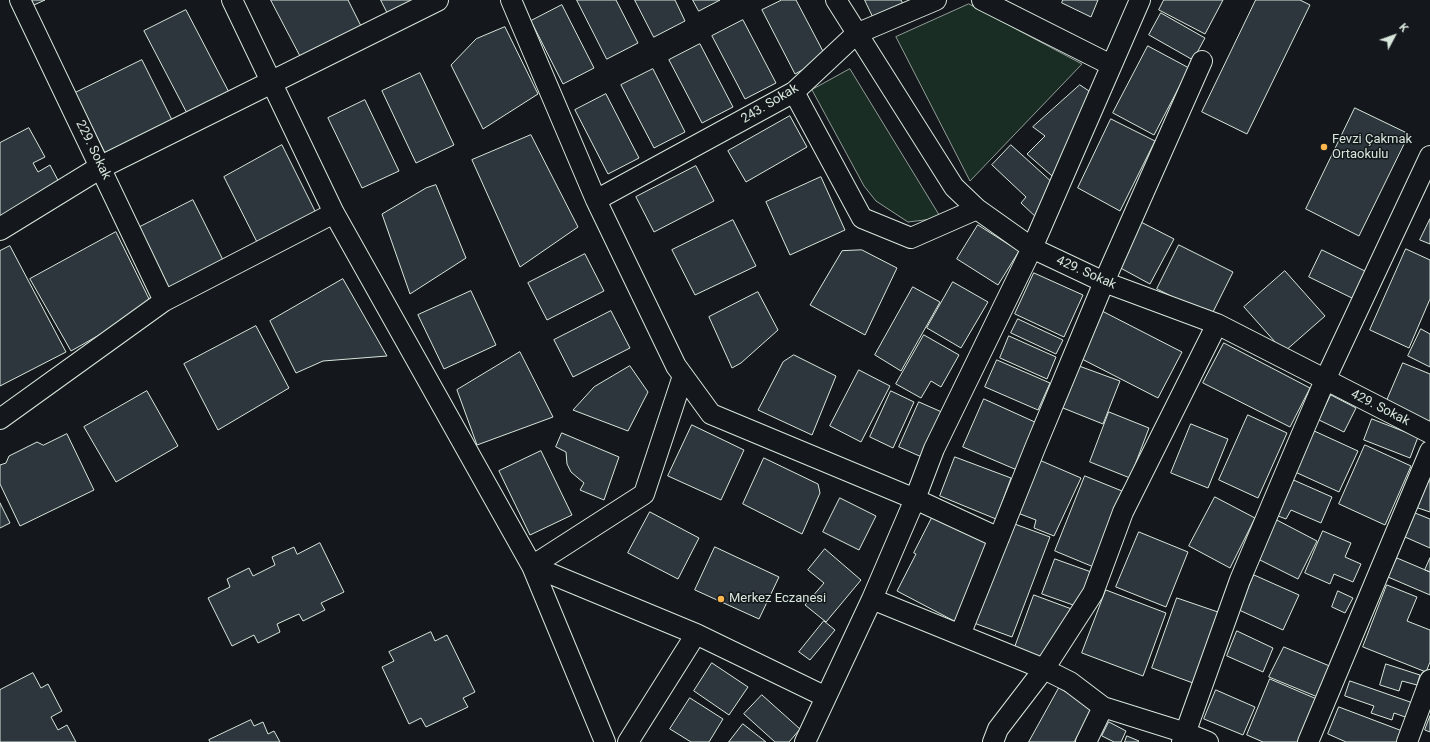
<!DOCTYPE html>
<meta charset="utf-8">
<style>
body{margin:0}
#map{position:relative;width:1430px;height:742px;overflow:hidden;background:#14181c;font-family:Roboto,sans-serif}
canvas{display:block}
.north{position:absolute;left:1374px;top:16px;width:40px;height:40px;-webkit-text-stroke:3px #14181c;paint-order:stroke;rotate:49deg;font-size:11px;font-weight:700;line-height:16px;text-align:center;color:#d8e6dc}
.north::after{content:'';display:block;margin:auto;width:14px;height:18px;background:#d8e6dc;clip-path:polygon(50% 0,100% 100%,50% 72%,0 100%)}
</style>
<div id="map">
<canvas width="1430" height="742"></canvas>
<div class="north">K</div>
</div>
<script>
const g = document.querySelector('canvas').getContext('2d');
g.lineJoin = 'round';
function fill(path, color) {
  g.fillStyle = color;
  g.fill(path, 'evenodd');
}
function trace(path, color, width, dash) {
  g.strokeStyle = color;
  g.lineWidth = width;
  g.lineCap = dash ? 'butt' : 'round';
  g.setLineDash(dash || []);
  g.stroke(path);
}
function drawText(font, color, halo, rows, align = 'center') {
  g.font = font + ' Roboto,sans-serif';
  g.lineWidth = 3;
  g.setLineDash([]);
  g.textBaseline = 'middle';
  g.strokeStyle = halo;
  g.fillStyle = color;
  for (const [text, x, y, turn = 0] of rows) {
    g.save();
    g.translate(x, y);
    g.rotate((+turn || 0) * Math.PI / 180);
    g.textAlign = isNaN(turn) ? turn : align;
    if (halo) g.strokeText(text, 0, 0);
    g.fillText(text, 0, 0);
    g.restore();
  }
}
const green = new Path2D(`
 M969,4L1082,64L970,181L896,37Z
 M850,69L941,218L908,222L876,201L864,186L812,90Z`);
fill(green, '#1a2d24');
trace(green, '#939e99', 1);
const building = new Path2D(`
 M32,0H45L34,5Z
 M271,0H348L363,30L303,61Z
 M381,0H430L400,16L387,12Z
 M577,0H616L638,43L607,59Z
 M635,0H675L685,21L654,37Z
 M693,0H720L699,11Z
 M782,0H796L826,57L795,74L762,10Z
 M865,0H901L905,8L876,23Z
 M1063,0H1098L1091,17L1062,3Z
 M1164,0H1223L1205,34L1159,10Z
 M1256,0H1300L1310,5L1247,134L1202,112Z
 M562,5L594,68L563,84L531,21Z
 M186,10L232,98L190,119L144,31Z
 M1161,13L1205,38L1193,60L1149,35Z
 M743,20L776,83L745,99L712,36Z
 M505,27L538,94L483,129L451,65L476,39Z
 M700,44L733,107L702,123L669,60Z
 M1148,46L1189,68L1154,135L1113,113Z
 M142,60L174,124L107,157L75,93Z
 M653,69L685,132L654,148L621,85Z
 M420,73L454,145L416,163L382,91Z
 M1080,85L1095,95L1059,182L1027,154L1045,136L1033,127Z
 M606,94L639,158L608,174L575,110Z
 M365,100L399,171L362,188L328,118Z
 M1355,108L1409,134L1359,236L1306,209Z
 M790,116L807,147L746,182L728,151Z
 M1111,119L1155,141L1120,211L1078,188Z
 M29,128L45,157L33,163L38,172L50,165L62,188L0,221V143Z
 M531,135L578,227L520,267L472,160Z
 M282,145L318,217L261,250L224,177Z
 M1011,145L1054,184L1038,219L1021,203L1026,197L992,165Z
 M696,166L714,201L654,232L636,197Z
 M821,177L845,230L790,255L766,202Z
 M436,185L466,258L410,294L382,214L426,188Z
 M193,200L224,262L166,292L134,230Z
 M1430,219V244L1420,240Z
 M733,220L756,266L695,295L672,250Z
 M1139,221L1174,239L1150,284L1115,265Z
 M978,225L1019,251L998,285L957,259Z
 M116,232L152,305L71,351L30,279Z
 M1179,245L1233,272L1211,316L1157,289Z
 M10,246L66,352L0,386V251Z
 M1406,249L1430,260V299L1409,348L1370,330Z
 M862,250L897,268L865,335L810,305L842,251Z
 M1322,250L1369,273L1356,300L1309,277Z
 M585,254L604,291L547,320L528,283Z
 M1285,271L1325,316L1284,352L1244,307Z
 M1034,273L1083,295L1064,337L1015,314Z
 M343,279L387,356L323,361L296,373L270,321Z
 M953,282L988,302L961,348L927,328Z
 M913,287L940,302L901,371L875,355Z
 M471,291L496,345L444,369L418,315Z
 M758,292L778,330L741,363L732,368L709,317Z
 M611,311L630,348L573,377L554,340Z
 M1102,311L1182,352L1158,398L1078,357Z
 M1018,319L1063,340L1056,354L1011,333Z
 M256,326L289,388L218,430L184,364Z
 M1421,329L1430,334V367L1408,356Z
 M924,335L959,355L941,387L931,381L921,398L896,384Z
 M1009,336L1056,357L1047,379L1000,358Z
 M1224,343L1310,388L1290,427L1203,383Z
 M520,352L553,417L477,445L457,390Z
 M794,355L836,376L812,435L758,410L783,362Z
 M997,360L1050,383L1038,410L985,387Z
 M1403,363L1430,374V424L1385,405Z
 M630,366L648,392L628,431L573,410L594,387Z
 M1079,366L1120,381L1103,424L1063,408Z
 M859,370L890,386L861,442L830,426Z
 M147,391L178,446L116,482L84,427Z
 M891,391L914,402L893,448L870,437Z
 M1331,395L1356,408L1344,432L1319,420Z
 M984,399L1037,423L1017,470L963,447Z
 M919,402L944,413L924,458L899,447Z
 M1109,412L1149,428L1130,478L1090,462Z
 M1248,415L1287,433L1258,498L1219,480Z
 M1372,419L1418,437L1410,458L1364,440Z
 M1191,424L1228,439L1208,488L1171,473Z
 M692,425L744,450L721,500L668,476Z
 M1312,430L1358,451L1339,492L1293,471Z
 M562,433L619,457L604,500L580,490L584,483L571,472L567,464L566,452L556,447Z
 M67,434L94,490L20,526L0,484V465L6,463L9,456L37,442L43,445Z
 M1365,445L1411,466L1385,525L1339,504Z
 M541,451L572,515L530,535L499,471Z
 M955,457L1011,478L996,519L940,496Z
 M764,458L818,484L820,493L802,534L743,504Z
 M1037,459L1081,478L1054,536L1034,528L1036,520L1015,512Z
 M1085,476L1127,493L1096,568L1055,551Z
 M1289,478L1332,497L1321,523L1291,510L1286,519L1273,514Z
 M1425,479L1430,481V512L1415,507Z
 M1215,497L1255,518L1230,568L1189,546Z
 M840,498L876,516L859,550L823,532Z
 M0,503L10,523L0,528Z
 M650,512L699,538L678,579L628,553Z
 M935,512L989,538L958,623L897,591L916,554L914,553Z
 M1415,513L1430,519V548L1405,537Z
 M1273,518L1317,541L1298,579L1254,557Z
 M1012,523L1050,537L1012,637L974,623Z
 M1323,531L1351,543L1345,557L1361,564L1353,582L1334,574L1330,584L1305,573Z
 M1139,532L1188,552L1166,607L1116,587Z
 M320,543L344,592L321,603L325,610L303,621L299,614L277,624L280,632L258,643L254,635L232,646L208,598L230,587L227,579L249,568L253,576L275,565L272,557L294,547L297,554Z
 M715,547L779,577L759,619L695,590Z
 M825,549L861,580L826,622L805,605L824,583L808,570Z
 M1397,558L1430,572V595L1388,577Z
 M1430,558V572L1425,570Z
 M1055,559L1094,573L1076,606L1042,594Z
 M1254,575L1299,595L1283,630L1239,610Z
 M1387,585L1417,597L1407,621L1430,630V662L1426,672L1363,647Z
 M1106,590L1166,613L1143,676L1082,653Z
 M1338,591L1353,598L1345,613L1332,607Z
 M1034,595L1077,611L1044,658L1015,647Z
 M1177,598L1218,612L1193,683L1152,668Z
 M824,621L835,630L810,660L799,652Z
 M1237,631L1273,648L1263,672L1227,656Z
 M431,632L435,641L447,635L475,692L463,698L468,707L426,727L421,718L409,724L382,667L394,661L389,652Z
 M1284,647L1332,667L1320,698L1269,677Z
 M712,663L748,687L729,715L694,691Z
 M1386,664L1420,675L1417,685L1402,681L1399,691L1380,685Z
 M33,673L41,688L48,684L62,711L51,717L58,730L67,725L76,742H0V690Z
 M1270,679L1319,700L1301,742H1263L1247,735Z
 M1350,681L1413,703L1408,718L1394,713L1392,720L1371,713L1374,706L1345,696Z
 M1059,688L1094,708L1074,742H1029Z
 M1216,690L1255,707L1243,735L1204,719Z
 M762,695L800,729L789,742H775L744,714Z
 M690,698L723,719L709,742H691L670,729Z
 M1339,707L1405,732L1401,742H1346L1328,734Z
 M1430,716V732L1425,730Z
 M251,720L254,726L263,722L268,734L274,731L280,742H210L209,740Z
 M1109,722L1126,731L1121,742H1114L1102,736Z
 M743,724L766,742H729Z
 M1127,736L1139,741L1138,742H1125Z`);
fill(building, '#2c363c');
trace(building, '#d8e6dc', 1);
const street = new Path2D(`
 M20,0L164,301
 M232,0L334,213L532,566L605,742
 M511,0L596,200L676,366L711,414L915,499L872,599L1044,669L1070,682L1103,707L1186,733L1208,742
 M836,0L954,187L977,209L1032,248L1104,282L1217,324L1430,433
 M982,0L1111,65
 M794,92L862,218L911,238L977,209
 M596,200L794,92L856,34L936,0
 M0,419L164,301L334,213
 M999,538L915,499L934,449L1032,248L1140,0
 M696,634L826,697
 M960,635L1035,448L1104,282L1202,61
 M628,742L696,634L532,566L644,494L683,376
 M805,742L872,599
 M993,742L998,729L1044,669L1093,593L1123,512L1217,324
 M1086,742L1103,707
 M1182,742L1240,580L1298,443L1325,380L1430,156
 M1308,742L1430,451
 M1407,742L1430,680`);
const secondary = new Path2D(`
 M0,229L101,167L437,0`);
trace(street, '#d8e6dc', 22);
trace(secondary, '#d8e6dc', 24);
trace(street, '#14181c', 20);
trace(secondary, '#14181c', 22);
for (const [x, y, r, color] of [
 [1324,147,4,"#ffb74d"],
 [721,599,4,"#ffb74d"]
]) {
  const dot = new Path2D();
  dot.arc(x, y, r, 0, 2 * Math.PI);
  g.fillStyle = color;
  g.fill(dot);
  trace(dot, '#14181c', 1.5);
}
drawText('13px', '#d8e6dc', '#14181c', [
 ["243. Sokak",770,104,-31],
 ["229. Sokak",93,150,64],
 ["429. Sokak",1086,273,24],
 ["429. Sokak",1380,408,27]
]);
drawText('13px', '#d8e6dc', '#14181c', [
 ["Fevzi Çakmak",1332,140],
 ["Ortaokulu",1332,155],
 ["Merkez Eczanesi",729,599]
], 'left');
</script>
